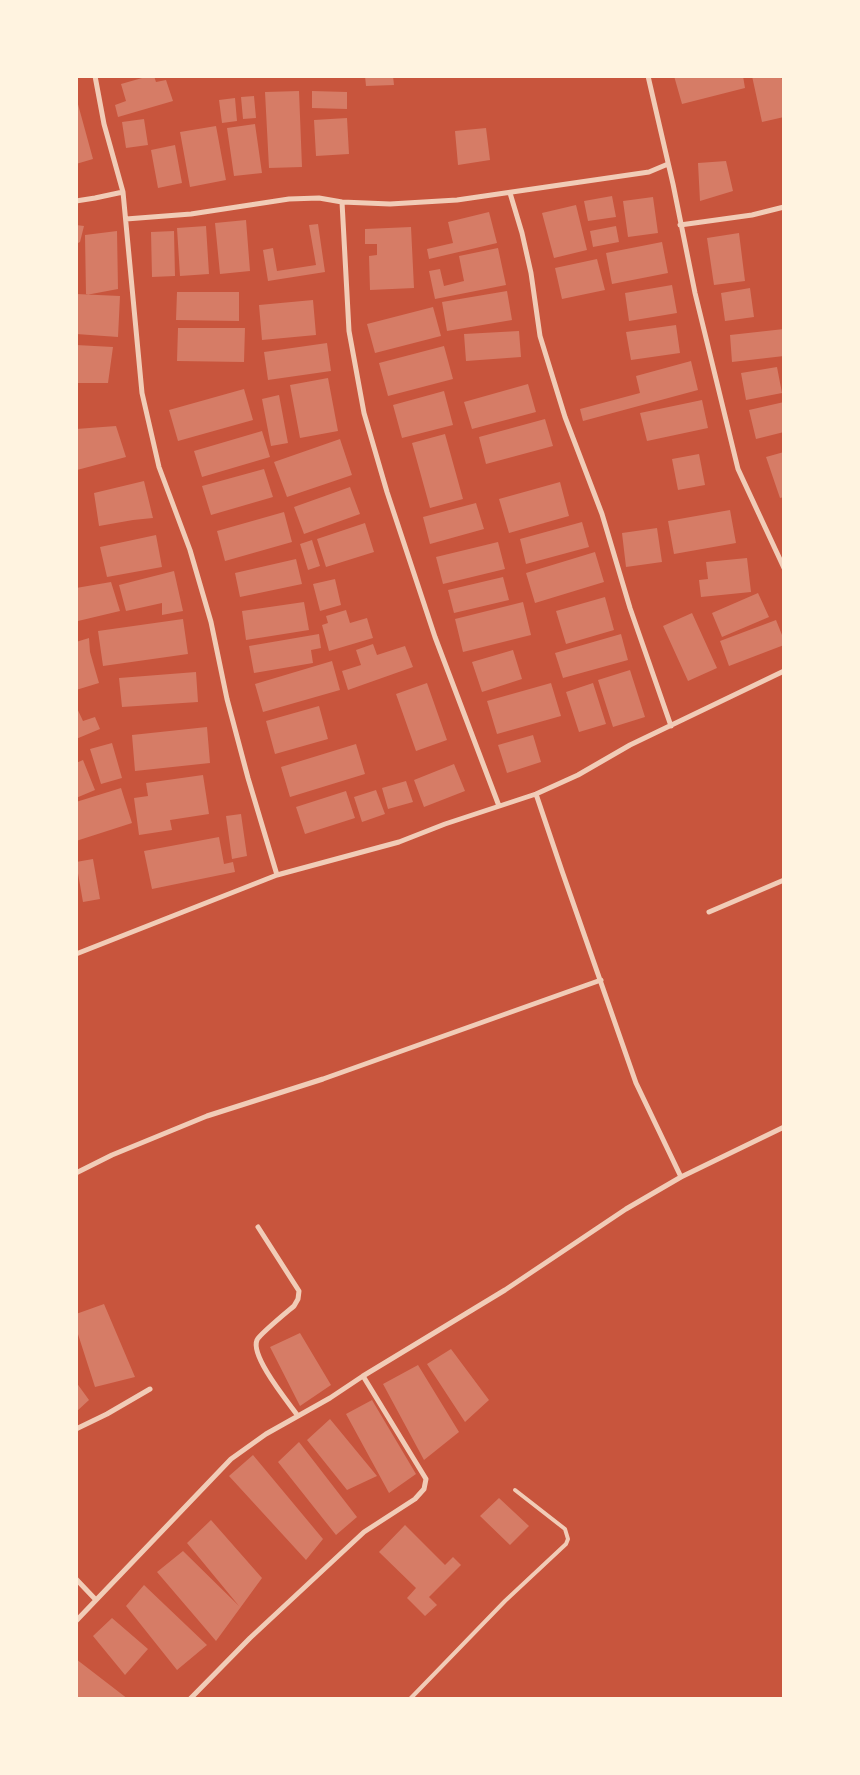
<!DOCTYPE html>
<style>
body{margin:0}
#map{position:relative;width:860px;height:1775px;overflow:hidden;background:#c8553d;font-family:Helvetica,sans-serif}
canvas{display:block}
.frame{position:absolute;inset:0;border:78px solid #fff3e0;pointer-events:none}
</style>
<div id="map">
<canvas width="860" height="1775"></canvas>
<div class="frame"></div>
</div>
<script>
const g = document.querySelector('canvas').getContext('2d');
g.lineJoin = 'round';
function fill(path, color) {
  g.fillStyle = color;
  g.fill(path, 'evenodd');
}
function trace(path, color, width, dash) {
  g.strokeStyle = color;
  g.lineWidth = width;
  g.lineCap = dash ? 'butt' : 'round';
  g.setLineDash(dash || []);
  g.stroke(path);
}
fill(new Path2D(`
 M149,76H154L156,82L166,80L173,101L118,117L115,105L126,101L121,84Z
 M365,76H393L394,85L366,86Z
 M674,76H743L745,88L682,104Z
 M752,76H781L784,87V117L762,122Z
 M299,91L302,167L269,168L265,92Z
 M312,91L347,92V109L312,108Z
 M254,96L256,118L243,119L241,97Z
 M76,97L93,159L76,164Z
 M235,98L237,121L222,123L219,100Z
 M347,118L349,154L316,156L314,120Z
 M144,119L148,145L126,148L122,122Z
 M255,124L262,173L234,176L227,128Z
 M216,126L226,180L190,187L180,132Z
 M486,128L490,160L458,165L455,131Z
 M175,145L182,183L158,188L151,150Z
 M726,161L733,191L700,201L698,163Z
 M612,196L616,217L588,221L584,201Z
 M653,197L658,233L628,237L623,201Z
 M576,205L587,250L554,258L542,213Z
 M489,212L497,243L429,259L427,249L453,243L448,222Z
 M246,220L250,271L220,274L215,223Z
 M318,224L325,272L268,281L263,250L273,248L277,271L316,265L309,225Z
 M76,225L84,226L80,242L76,244Z
 M206,226L209,274L180,276L177,228Z
 M616,226L619,242L593,247L590,231Z
 M411,227L414,288L370,290L369,256L377,255V244H365V229Z
 M117,231L118,289L86,295L85,235Z
 M174,231L175,276L152,277L151,232Z
 M739,233L745,281L714,285L707,238Z
 M662,242L668,273L612,284L606,253Z
 M498,248L506,285L435,299L429,271L440,269L444,286L464,281L459,256Z
 M597,259L605,290L562,299L555,268Z
 M672,285L677,313L629,321L625,293Z
 M750,288L754,317L725,321L721,293Z
 M507,291L512,320L447,331L442,302Z
 M177,292H239V321L176,320Z
 M76,294L120,296L118,337L76,334Z
 M313,300L316,335L262,340L259,305Z
 M433,307L441,336L375,353L367,324Z
 M676,325L680,353L631,360L626,332Z
 M178,328H245L244,362L177,361Z
 M784,329V356L732,362L730,335Z
 M519,331L521,357L466,361L464,334Z
 M327,343L331,371L268,380L264,352Z
 M76,345L113,347L108,383H76Z
 M444,346L453,379L388,396L379,363Z
 M691,361L698,390L583,421L580,409L640,393L636,376Z
 M777,367L782,393L746,400L741,373Z
 M328,378L338,431L300,438L290,385Z
 M528,384L536,412L472,429L464,402Z
 M244,389L253,420L178,441L169,410Z
 M444,391L453,425L402,438L393,405Z
 M279,395L288,443L271,446L262,399Z
 M702,400L708,428L647,441L640,413Z
 M784,402V432L756,439L749,410Z
 M545,419L553,446L486,464L479,437Z
 M116,426L126,457L77,470L76,429Z
 M262,431L270,457L202,477L194,451Z
 M445,434L463,499L430,508L412,443Z
 M340,439L352,475L287,497L274,462Z
 M784,452V497L780,498L766,457Z
 M699,454L705,485L678,490L672,459Z
 M264,469L273,497L211,515L202,486Z
 M144,481L153,518L133,520L99,526L94,493Z
 M560,482L569,516L509,533L499,499Z
 M350,487L360,514L304,534L294,507Z
 M476,503L484,529L430,544L423,517Z
 M730,510L736,543L674,554L668,521Z
 M284,512L292,542L225,561L217,531Z
 M582,522L589,547L526,564L520,539Z
 M365,523L374,552L326,567L317,539Z
 M657,528L662,562L626,567L622,533Z
 M156,535L162,567L107,577L100,547Z
 M312,540L320,566L308,570L300,544Z
 M498,542L505,569L443,584L436,557Z
 M595,552L604,582L535,603L526,573Z
 M747,558L751,592L701,597L699,580L708,579L706,562Z
 M296,559L302,584L240,597L235,573Z
 M174,571L183,611L162,615V603L126,611L119,585Z
 M503,577L509,600L454,613L448,590Z
 M335,579L341,605L320,611L313,584Z
 M111,582L120,611L78,621L76,609V588Z
 M758,593L769,617L722,637L712,613Z
 M605,597L614,630L566,644L556,611Z
 M304,602L309,630L246,640L242,611Z
 M523,602L531,635L463,652L455,619Z
 M346,610L350,623L367,618L373,638L329,651L322,625L328,623L326,616Z
 M692,613L717,668L688,681L663,626Z
 M183,619L188,654L103,666L98,631Z
 M776,620L784,640V645L729,666L720,641Z
 M319,634L321,648L311,650L313,663L254,673L249,646Z
 M621,634L628,660L563,678L555,653Z
 M89,638L90,652L99,683L76,690V642Z
 M373,644L377,655L405,646L413,667L348,690L342,671L361,665L356,650Z
 M513,650L522,679L482,692L472,662Z
 M332,661L340,690L263,712L255,684Z
 M630,670L645,717L613,727L598,680Z
 M196,672L198,702L122,707L119,678Z
 M427,683L447,740L416,751L396,694Z
 M551,683L561,716L497,734L487,701Z
 M593,683L606,724L579,732L566,692Z
 M76,706L83,721L95,717L100,729L76,739Z
 M319,706L328,739L275,754L266,721Z
 M207,727L210,763L135,771L132,735Z
 M533,735L541,762L507,773L498,745Z
 M112,743L122,778L101,784L90,749Z
 M356,744L365,774L290,797L281,767Z
 M83,760L95,790L76,798V763Z
 M454,764L465,791L424,807L414,780Z
 M203,775L209,814L170,820L172,830L139,835L134,798L148,796L146,783Z
 M406,781L413,802L388,809L382,788Z
 M121,788L132,823L76,841V802Z
 M376,790L385,814L362,822L354,797Z
 M346,791L355,818L305,834L296,807Z
 M241,814L247,856L232,859L226,816Z
 M219,837L224,864L233,862L235,872L152,889L144,851Z
 M93,859L100,899L83,902L76,862Z
 M104,1304L135,1377L95,1387L76,1328V1314Z
 M300,1333L331,1385L300,1406L270,1347Z
 M451,1349L489,1400L465,1422L427,1364Z
 M418,1365L459,1432L424,1460L383,1384Z
 M76,1382L89,1400L76,1412Z
 M372,1400L416,1474L389,1493L346,1414Z
 M330,1419L377,1476L347,1490L307,1440Z
 M299,1442L357,1517L336,1535L278,1462Z
 M253,1455L323,1539L306,1560L229,1476Z
 M499,1498L529,1526L510,1545L480,1516Z
 M211,1520L262,1578L216,1641L157,1572L183,1551L239,1606L187,1543Z
 M405,1525L445,1565L453,1557L461,1565L429,1597L437,1605L425,1616L407,1598L416,1588L379,1552Z
 M144,1585L207,1645L177,1670L126,1606Z
 M112,1618L148,1649L125,1675L93,1636Z
 M76,1659L128,1699H78L76,1697Z`), '#d67c66');
trace(new Path2D(`
 M410,1699L505,1601L566,1544L568,1539L565,1529L515,1490`), '#f1ccb7', 4);
trace(new Path2D(`
 M95,76L104,124L123,192L142,393L159,467L190,550L211,622L227,699L248,778L277,875
 M648,76L673,184L695,293L738,469L784,568
 M510,193L522,233L531,273L540,336L565,417L602,514L630,608L671,726
 M76,201L95,198L123,192
 M342,202L349,331L364,413L387,492L435,637L499,806
 M126,219L191,214L289,199L319,198L342,202L390,204L457,200L649,172L668,164
 M680,225L752,215L784,207
 M536,794L562,871L636,1083L681,1177
 M709,912L784,880
 M76,954L277,875L399,842L445,824L536,794L578,775L630,745L784,671
 M76,1173L112,1155L207,1116L323,1079L601,980
 M258,1227L299,1291L298,1299L294,1306C287,1312 260,1334 257,1340C250,1356 288,1402 298,1416
 M76,1429L107,1414L150,1389
 M76,1579L96,1600
 M76,1621L231,1459L266,1434L330,1398L363,1376L505,1290L626,1209L681,1177L784,1127
 M190,1699L250,1638L364,1532L415,1499L424,1489L426,1479L363,1376`), '#f1ccb7', 5);
</script>
